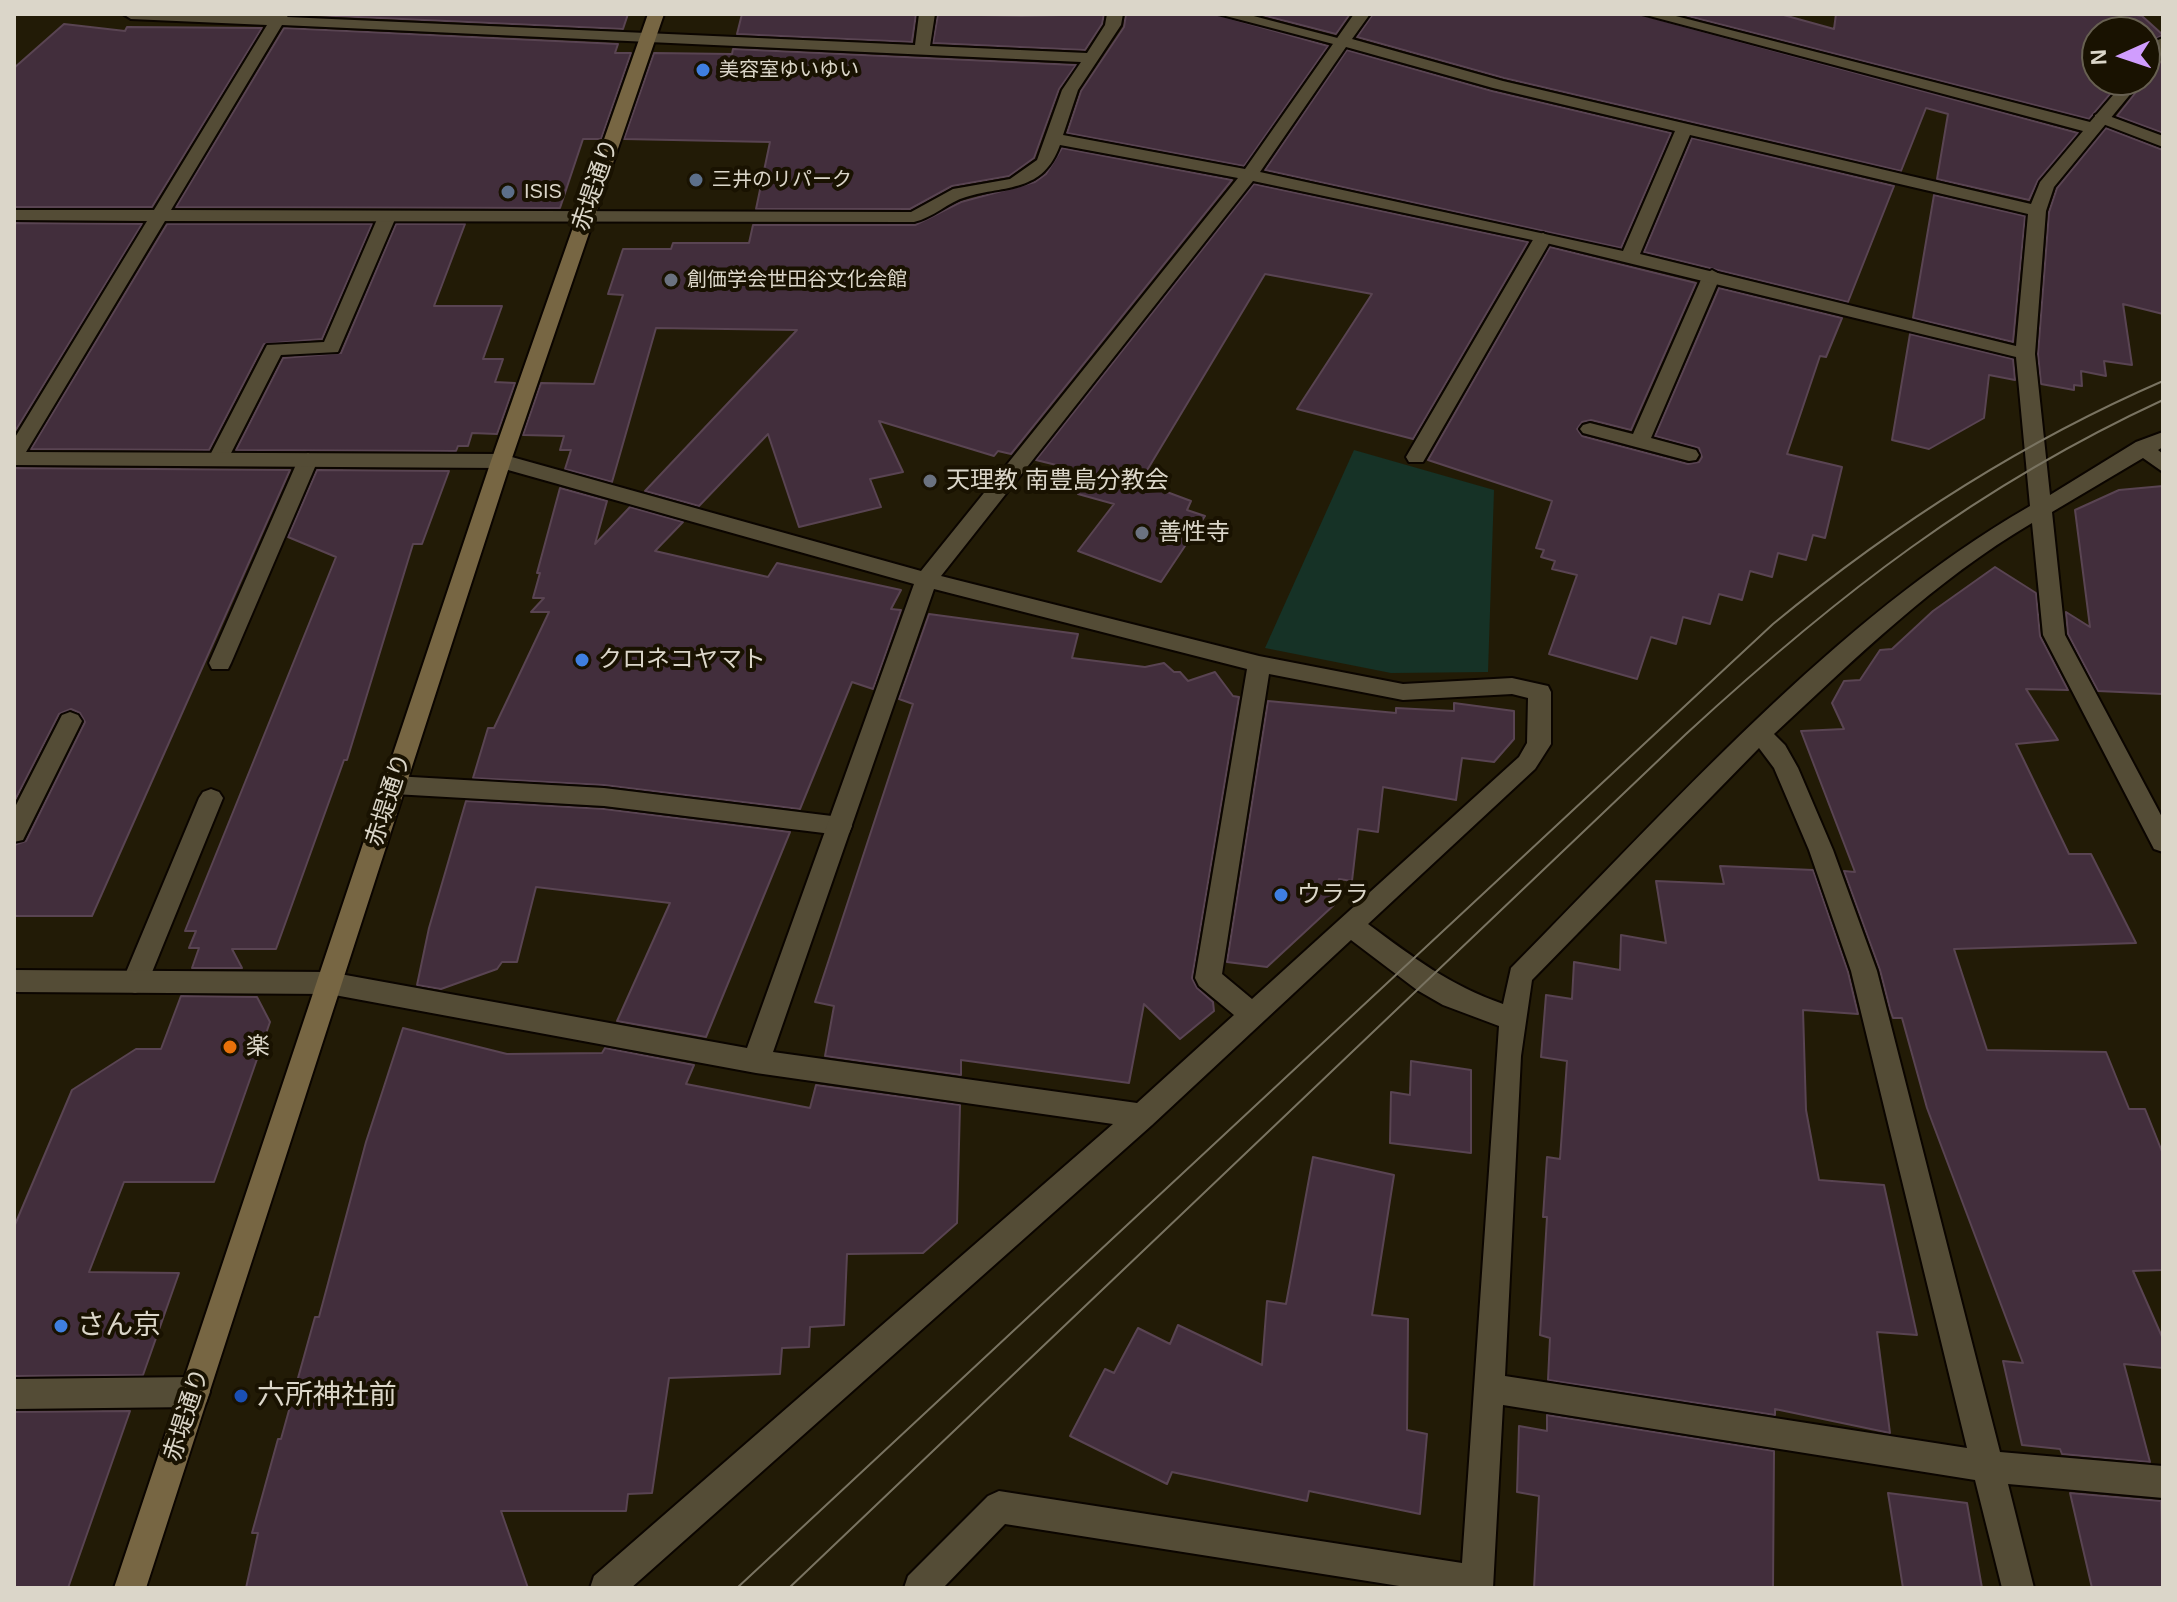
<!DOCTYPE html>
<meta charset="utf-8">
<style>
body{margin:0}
#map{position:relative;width:2177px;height:1602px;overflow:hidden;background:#221b06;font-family:Helvetica,sans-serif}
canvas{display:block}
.frame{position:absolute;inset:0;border:16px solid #dbd6c9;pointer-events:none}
.north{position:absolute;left:2081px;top:16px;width:80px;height:80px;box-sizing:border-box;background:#191201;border:2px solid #676051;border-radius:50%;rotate:267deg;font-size:22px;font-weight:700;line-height:32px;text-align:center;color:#dbd6c9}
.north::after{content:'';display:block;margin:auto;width:28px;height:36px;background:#d09dfe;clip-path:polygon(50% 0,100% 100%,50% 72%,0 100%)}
</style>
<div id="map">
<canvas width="2177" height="1602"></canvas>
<div class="frame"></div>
<div class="north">N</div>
</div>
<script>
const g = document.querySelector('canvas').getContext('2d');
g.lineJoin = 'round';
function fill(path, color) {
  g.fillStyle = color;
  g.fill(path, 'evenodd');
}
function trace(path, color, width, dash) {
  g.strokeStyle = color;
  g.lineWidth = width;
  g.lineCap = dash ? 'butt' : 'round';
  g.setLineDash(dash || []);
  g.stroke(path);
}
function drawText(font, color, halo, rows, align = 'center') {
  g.font = font + ' Helvetica,"Noto Sans JP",sans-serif';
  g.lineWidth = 8;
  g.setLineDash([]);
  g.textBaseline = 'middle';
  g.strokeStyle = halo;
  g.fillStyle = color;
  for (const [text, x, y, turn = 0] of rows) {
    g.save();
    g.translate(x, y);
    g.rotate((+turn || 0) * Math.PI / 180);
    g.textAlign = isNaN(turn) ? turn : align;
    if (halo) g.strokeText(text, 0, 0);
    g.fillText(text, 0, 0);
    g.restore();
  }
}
fill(new Path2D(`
 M1354,450L1494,490L1488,672L1391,673L1265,648Z`), '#163226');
const building = new Path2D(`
 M292,14H628L623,29Z
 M742,14H916L912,42L737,34Z
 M938,14L1022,16L1104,14L1102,24L1085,50L933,43Z
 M1126,14H1215L1328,46L1244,166L1067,133L1081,91L1124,27Z
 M1258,14H1350L1336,34Z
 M1373,14H1639L2078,133L2038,180L2029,200L1937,179L1948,114L1926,108L1901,171L1504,78L1357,37Z
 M1680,14H1780L1834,29L1836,14H2131L2142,16L2163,35L2152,41L2145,52V32H2097V80H2122L2089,119Z
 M64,24L125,31L127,27L262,28L152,207H14V68Z
 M284,28L618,44L615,53H631L601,139H583L560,208L176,207Z
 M733,49L1076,65L1059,89L1034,158L1009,176L952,186L910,209H756L770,142L624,139L654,53L732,54Z
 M1347,50L1492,91L1671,133L1621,248L1265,170Z
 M2163,57V133L2117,116L2144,82L2145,74L2156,68Z
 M2106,128L2163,150V314L2123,304L2132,365L2104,361L2106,376L2081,371L2082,386L2074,385V390L2041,384L2038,354L2049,212L2057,188Z
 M1692,138L1894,186L1848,302L1644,252Z
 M1062,148L1232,180L1011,454L998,451L994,456L879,421L903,472L870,479L881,507L799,527L768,434L699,506L645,491L797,330L656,328L612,482L565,469L571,450H560L564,436L523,435L541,383L594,384L623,295L608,294L623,249H671L673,243H749L753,225H915L961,202L1035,182L1046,174Z
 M1254,184L1528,242L1413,439L1297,409L1372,294L1265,274L1140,482L1191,501L1187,510L1205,516L1161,582L1078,551L1114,504L1078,494L1093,474L1036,460Z
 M1934,195L2025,216L2013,342L1913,318Z
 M14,223L142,224L14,433Z
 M167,224H372L322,339L264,344L209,450L31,449Z
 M396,224H465L434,306H502L483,359H503L495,382L515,383L497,434L472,433L468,446H458L456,451L236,450L283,358L341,353Z
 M1550,247L1696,283L1631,430L1591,420L1582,422L1577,429L1582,436L1688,464L1699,462L1702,457L1699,448L1655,436L1719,288L1842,318L1826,357L1820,356L1787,454L1842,467L1825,538L1813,535L1806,560L1778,553L1772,577L1750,571L1742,600L1719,594L1710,624L1683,617L1676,644L1651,637L1637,679L1549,654L1577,575L1552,569L1555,561L1541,557L1544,550L1536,548L1552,501L1428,460Z
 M1910,334L2013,359L2015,380L1989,375L1984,418L1929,449L1892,440Z
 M14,468L290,470L92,916H14V845L26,841L85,722L80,713L71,709L59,714L14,802Z
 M317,470L449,471L422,544H413L347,760H344L276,949H232L242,968H192L199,948H189L196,931H185L336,557L288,537Z
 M2163,486V694L2098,691L2068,634L2066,612L2090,627L2075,510L2119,490Z
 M560,488L607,501L595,544L630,507L683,522L655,551L768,577L777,563L901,590L891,609L901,610L873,689L852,682L800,809L604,785L473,778L488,728H494L549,612H531L544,598H533L540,573H537Z
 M1995,567L2036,593L2040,636L2068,690L2026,689L2058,740L2016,744L2069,854H2091L2136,943L1954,949L1987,1050L2106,1052L2129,1109H2145L2163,1154V1270L2133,1271L2163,1339V1368L2124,1364L2150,1462L2062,1454L2060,1449L2022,1445L2003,1361L2023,1363L1927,1108L1902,1018H1893L1890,1009L1880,970L1844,871L1855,872L1801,731L1844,729L1832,703L1844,681L1860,680L1880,650L1892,649L1933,611Z
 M929,614L1078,634L1072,658L1145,667L1164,663L1174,672H1180L1188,681L1215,672L1233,696L1239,697L1192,978L1197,988L1213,1002L1214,1011L1180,1039L1144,1004L1129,1083L961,1060V1075L825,1056L834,1006L815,1002L913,704L899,699Z
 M1268,701L1396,713V708L1454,711V703L1514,711V739L1494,762L1462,758L1456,800L1383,787L1378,832L1358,829L1352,881L1339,879L1334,905L1267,967L1227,962Z
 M466,801L604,809L790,832L706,1037L617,1021L670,903L536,887L517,962H502L497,969L441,989L417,985L429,928Z
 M1720,866L1813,870L1848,972L1858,1014L1803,1010L1806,1110L1819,1180L1884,1185L1917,1335L1877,1332L1890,1433L1775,1409V1415L1548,1380L1550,1338L1540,1335L1547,1217H1543L1547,1157L1560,1159L1567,1061L1541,1057L1546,995L1572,999L1574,962L1620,970L1621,935L1666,943L1656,881L1724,884Z
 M181,996L257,997L270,1022L214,1182H124L89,1272L179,1273L143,1375L14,1376V1227L72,1090L136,1049H161Z
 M403,1028L507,1054L602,1053L605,1048L694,1065L686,1084L810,1108L816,1085L960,1105L957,1223L923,1253L847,1254L844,1325L810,1327L809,1347L782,1348L780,1374L669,1378L652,1493L628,1494L626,1511H501L528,1588H246L258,1533H252L278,1439H281L315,1317H319L366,1142Z
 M1411,1061L1471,1070V1153L1390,1143L1391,1092L1410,1095Z
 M1313,1157L1394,1175L1372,1315L1408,1319L1407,1430L1427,1434L1420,1514L1309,1491L1307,1501L1172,1472L1167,1484L1070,1436L1105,1369L1114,1373L1138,1328L1170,1344L1178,1325L1262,1365L1267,1301L1286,1304Z
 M130,1411L68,1588H14V1412Z
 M1547,1415L1774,1451L1773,1588H1534L1539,1496L1517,1492L1519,1426L1547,1431Z
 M1888,1493L1967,1503L1982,1588H1903Z
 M2070,1493L2161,1501L2163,1588H2092Z`);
fill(building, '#422e3c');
trace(building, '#594452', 2);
const lane = new Path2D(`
 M1218,14H1246L1349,41L1341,46Z
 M2101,113L2163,136V147L2095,121V115Z
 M387,212L396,217L338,352L281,355L228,459L225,464H211L208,459L267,345L324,342L378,217Z
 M1543,233L1552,238L1426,457L1423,462H1409L1406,457L1534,238Z
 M1712,270L1721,275L1651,438L1696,450L1699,455L1696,460L1689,461L1583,433L1580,429L1583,425L1590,423L1633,434L1703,275Z
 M308,453L318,460L231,663L228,669H212L209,663L298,460Z
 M70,712L78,715L82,721L23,840L14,842V809L62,715Z
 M394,776L604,788L840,817L849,819L852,826L849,833L840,835L604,806L394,794L386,791L382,785L386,779Z
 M211,789L219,792L223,798L148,982L144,990L135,993L126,990L122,982L199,798L203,792Z`);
const street = new Path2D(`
 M123,14H289L287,17L915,45L919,14H935L930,46L1087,53L1105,25L1107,14H1123L1121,25L1078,90L1063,135L1245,169L1354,14H1370L1352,39L1503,81L2031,204L2040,182L2083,131L1642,14H1668L2090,122L2126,80H2142L2054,187L2046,211L2035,354L2050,495L2136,442L2163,432V447L2158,450L2163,454V472L2143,458L2052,512L2065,635L2163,819V852L2154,849L2043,635L2032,523C1935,580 1856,658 1774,734L1785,745L1798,768L1833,850L1877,971L2000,1452L2163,1466V1498L2008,1484L2034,1588H2002L1975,1480L1503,1405L1493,1588H1412L1005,1524L943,1588H904L908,1576L988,1496L999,1491L1462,1563L1499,1026L1443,1005L1417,990L1351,940L1152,1125L631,1588H590L594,1576L1113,1124L756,1073L329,994L14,992V970L329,972L747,1048L914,584L501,468L14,465V439L147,221L14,220V210H154L267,25L131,19ZM282,25L1081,62L1062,90L1037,160L1010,179L953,189L911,212L171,210ZM1346,47L1493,88L1675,131L1623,251L1260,172ZM1690,135L2028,214L2016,346L1640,254ZM1060,145L1238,178L921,571L501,454L26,452L165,221L914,222C933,218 948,202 966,197C1006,185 1043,193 1060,145ZM1253,181L1542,242L2016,357L2030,506C1834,619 1670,808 1511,968L1503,1004C1449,985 1414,958 1368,924L1535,769L1551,744V692L1548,686L1512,678L1403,684L1259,656L941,576ZM934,589L1247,669L1195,978L1199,986L1234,1015L1137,1103L773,1052ZM1269,674L1403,700L1512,694L1528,698L1527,743L1519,757L1252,999L1222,974ZM1759,748L1774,768L1809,850L1851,971L1967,1448L1505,1376L1521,1056L1532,980Z
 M2163,38C2163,51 2160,67 2145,71C2145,58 2148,42 2163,38Z
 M195,1377L206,1381L210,1392L206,1403L195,1407L14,1409V1379Z`);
const secondary = new Path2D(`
 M648,14H664L511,461L146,1588H114L491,461Z`);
trace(lane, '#0b0500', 4);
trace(street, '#0b0500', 4);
trace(secondary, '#0b0500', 4);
fill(lane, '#544c36');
fill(street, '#544c36');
fill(secondary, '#776643');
trace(new Path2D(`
 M737,1588L1773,624C1893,525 2020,443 2163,381
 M789,1588L1686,734C1836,596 1977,486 2163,400`), '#797361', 2);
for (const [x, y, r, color] of [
 [703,70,8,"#3f7fe0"],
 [696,180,8,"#5c6f8a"],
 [508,192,8,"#5c6f8a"],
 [671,280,8,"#6b7280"],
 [930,481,8,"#6b7280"],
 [1142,533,8,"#6b7280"],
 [582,660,8,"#3f7fe0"],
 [1281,895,8,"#3f7fe0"],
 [230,1047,8,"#e8710a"],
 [61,1326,8,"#3f7fe0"],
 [241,1396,8,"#1a4fb4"]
]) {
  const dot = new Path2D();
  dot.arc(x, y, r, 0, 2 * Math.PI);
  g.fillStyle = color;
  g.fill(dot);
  trace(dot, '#191201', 3);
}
drawText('20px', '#dbd6c9', '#191201', [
 ["美容室ゆいゆい",719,70],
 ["三井のリパーク",712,180],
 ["ISIS",524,192],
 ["創価学会世田谷文化会館",687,280]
], 'left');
drawText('24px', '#dbd6c9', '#191201', [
 ["赤堤通り",596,185,-71],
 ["赤堤通り",389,800,-72],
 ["赤堤通り",187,1415,-72]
]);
drawText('24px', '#dbd6c9', '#191201', [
 ["天理教 南豊島分教会",946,481],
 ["善性寺",1158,533],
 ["クロネコヤマト",598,660],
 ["ウララ",1297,895],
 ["楽",246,1047]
], 'left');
drawText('28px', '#dbd6c9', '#191201', [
 ["さん京",77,1326],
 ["六所神社前",257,1396]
], 'left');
</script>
